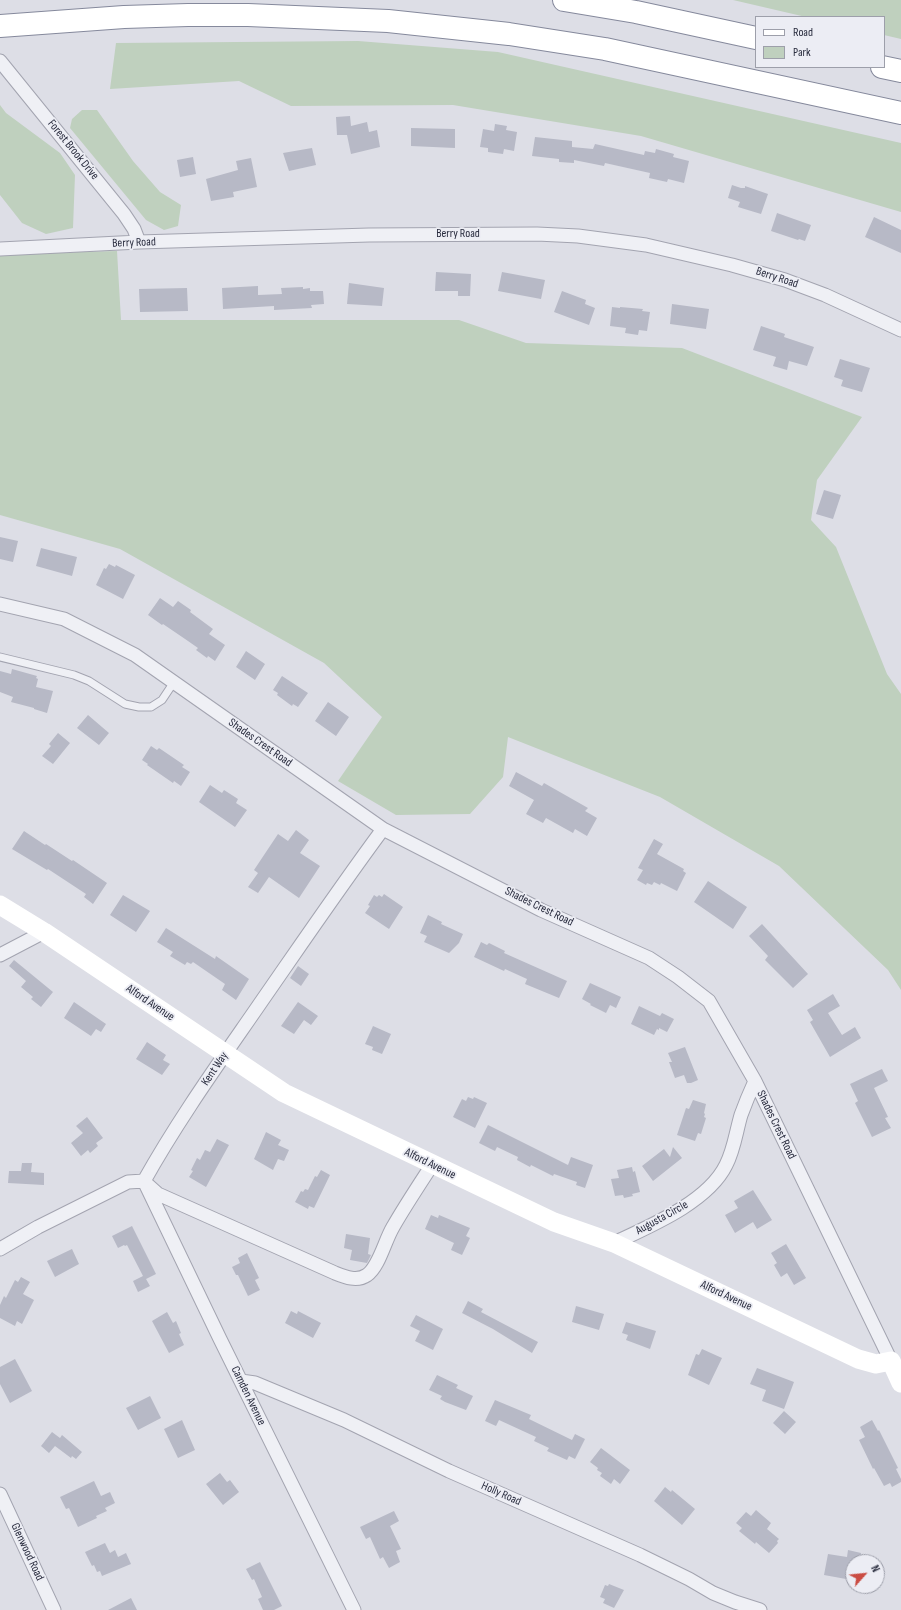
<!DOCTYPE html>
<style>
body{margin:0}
#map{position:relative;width:901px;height:1610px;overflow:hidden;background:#dddee6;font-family:"Sofia Sans Condensed",sans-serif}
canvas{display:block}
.legend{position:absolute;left:755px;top:16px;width:130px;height:52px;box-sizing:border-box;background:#ecedf4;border:1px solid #9d9faa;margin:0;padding:5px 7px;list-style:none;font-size:12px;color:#272a3c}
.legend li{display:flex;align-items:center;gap:8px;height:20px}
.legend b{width:20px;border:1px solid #9d9faa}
.north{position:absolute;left:845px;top:1554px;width:40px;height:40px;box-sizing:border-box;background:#ecedf4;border:1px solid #9d9faa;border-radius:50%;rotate:63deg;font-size:11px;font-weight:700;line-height:16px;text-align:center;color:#272a3c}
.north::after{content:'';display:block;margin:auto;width:14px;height:18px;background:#ca4c43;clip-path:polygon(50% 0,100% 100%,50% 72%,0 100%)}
</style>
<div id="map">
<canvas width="901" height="1610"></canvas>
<ul class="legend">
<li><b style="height:5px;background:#fff"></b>Road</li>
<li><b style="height:11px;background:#bfd0be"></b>Park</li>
</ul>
<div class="north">N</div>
</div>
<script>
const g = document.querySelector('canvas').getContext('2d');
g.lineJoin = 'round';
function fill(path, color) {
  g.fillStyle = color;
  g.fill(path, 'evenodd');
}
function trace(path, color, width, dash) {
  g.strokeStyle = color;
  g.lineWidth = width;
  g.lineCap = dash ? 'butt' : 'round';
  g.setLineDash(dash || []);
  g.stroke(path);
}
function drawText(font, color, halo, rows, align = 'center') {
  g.font = font + ' "Sofia Sans Condensed",sans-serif';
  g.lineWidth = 3.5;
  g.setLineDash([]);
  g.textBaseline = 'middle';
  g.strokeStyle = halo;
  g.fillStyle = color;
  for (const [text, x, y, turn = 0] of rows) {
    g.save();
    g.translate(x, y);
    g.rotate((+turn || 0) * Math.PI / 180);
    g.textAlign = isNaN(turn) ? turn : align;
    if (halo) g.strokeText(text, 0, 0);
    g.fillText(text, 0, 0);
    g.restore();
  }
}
fill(new Path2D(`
 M733,0H901V39L884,35V17H806Z
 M358,41L498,52L901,143V212L641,136L453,105L291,106L239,81L110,89L116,43Z
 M0,105L6,113L60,153L75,175L73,228L46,234L22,223L0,195Z
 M82,110H97L133,161L160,192L181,205L178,226L164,230L146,220L70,128L72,119Z
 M117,251L121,320H459L526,343L682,348L862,417L817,480L811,520L836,547L887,674L901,694V990L888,970L779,866L660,797L508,737L503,777L470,814L396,815L338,781L382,717L324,663L120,549L0,515V254Z`), '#bfd0be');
fill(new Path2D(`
 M350,116L351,126L367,122L369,132L377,130L380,147L351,154L347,135H337L336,117Z
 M495,124L507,126L506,130L517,132L514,151L504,149L503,154L488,152V148L480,147L483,129L494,131Z
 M411,128L455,129V148L411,146Z
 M535,137L572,141V147L593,149L595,144L644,155L645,151L655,153L656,149L674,154L673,157L689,161L684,183L668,179L667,182L649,178L650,173L605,163L604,166L574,160V163L559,162V159L532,156Z
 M312,148L316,165L289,171L283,153Z
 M193,157L196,174L180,177L177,160Z
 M251,158L257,187L233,192L234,197L211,201L206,179L238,170L236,161Z
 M732,185L741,188H745V186L768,194L761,214L738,207L740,202L728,198Z
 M777,213L811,225L805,241L799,239L798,240L771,231Z
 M874,217L901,230V253L865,237Z
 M436,272L471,274L470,296H458V291H435Z
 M502,272L545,280L541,299L498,291Z
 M349,283L384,288L382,306L347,304Z
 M258,286V295L282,294L281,288L303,287V289L310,288V291H323L324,304L311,305L312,308L274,310V306L223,309L222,288Z
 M187,288L188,311L140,312L139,289Z
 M562,291L586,300L585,304L595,308L589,325L554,312Z
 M672,304L709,309L706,329L670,324Z
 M612,307L620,308V307L643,309L642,311L650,312L647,331L639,330L638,335L625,333L626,328L610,326Z
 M761,326L785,334L784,337L814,347L807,366L789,361L787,370L773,366L776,357L753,350Z
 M840,359L870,368L862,392L841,386L843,380L834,377Z
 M824,490L841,495L833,519L816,514Z
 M0,537L18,541L13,562L0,559Z
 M41,548L77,557L72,576L36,566Z
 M109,564L115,567L116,565L135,575L123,599L96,585L104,568L106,569Z
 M160,598L173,607L178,601L191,610L190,612L213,629L209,634L225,645L215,661L208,656L207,658L196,650L198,648L188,641L163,624L162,625L148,615Z
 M246,651L265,664L255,680L236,667Z
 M12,669L37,676L36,678L38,679L36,687L53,691L47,713L34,709V708L11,702L13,697L0,692V671L11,674Z
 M282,676L308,693L298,707L293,704L292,706L277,695L278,693L273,690Z
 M328,702L349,717L336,736L315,721Z
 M88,715L109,733L99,745L77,728Z
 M58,733L70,743L53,764L42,756L51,746L49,744Z
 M151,746L157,750L159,748L184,765L182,767L190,772L181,786L174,781L173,783L147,765L148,764L142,760Z
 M516,772L542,786L544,783L588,808L585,811L597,818L587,836L575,829L573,833L546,818L543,823L526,814L534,800L509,786Z
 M210,785L222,793L224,790L238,799L236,803L247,810L235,827L199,802Z
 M296,830L309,840L300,853L320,866L299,898L269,877L258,893L248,887L258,873L254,870L278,834L288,841Z
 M24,831L45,845L46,844L72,861L73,860L107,883L93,904L84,897L86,894L48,869L47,870L12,849Z
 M654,839L663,844L657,854L684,869L683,871L686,873L677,891L661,883L660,885L654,882L652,885L647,883L646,885L637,880L643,870L638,868Z
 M708,881L747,907L733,929L694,902Z
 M384,894L403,907L389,929L365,913L370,906L368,905L374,895L377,897L379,895L382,897Z
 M123,895L150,911L136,932L110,915Z
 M428,915L442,922L441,924L463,934L459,943L449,953L424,942L427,936L420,933Z
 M762,924L808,974L793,988L765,960L768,956L749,936Z
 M166,928L215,959L216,956L249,979L236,1000L222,990L225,984L193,962L191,964L187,962L185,965L170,956L173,952L157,942Z
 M481,942L487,945L489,943L505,951L504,953L567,981L559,998L525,984L527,979L505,969L504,971L474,957Z
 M14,960L53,992L41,1007L31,999L33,997L21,987L26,981L9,966Z
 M298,966L309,974L301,986L290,978Z
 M590,983L621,997L616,1008L610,1005L606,1013L590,1005L591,1004L582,999Z
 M833,994L840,1006L828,1013L842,1035L855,1027L861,1038L830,1057L810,1022L813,1020L807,1010Z
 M74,1002L106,1024L101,1032L96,1029L91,1036L64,1018Z
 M298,1002L318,1016L311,1025L304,1020L294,1034L281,1026Z
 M639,1006L660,1016L662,1013L674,1019L667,1032L659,1028V1030L657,1029L654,1035L631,1024Z
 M373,1026L391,1034L382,1054L372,1050L373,1047L365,1044Z
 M147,1042L166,1055L163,1060L170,1064L162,1075L136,1059Z
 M685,1047L698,1080L691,1083H687L684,1075L675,1078L669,1062H672L668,1053Z
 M882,1069L888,1081L874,1088L888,1117L885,1118L891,1128L872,1137L855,1103L858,1101L850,1084Z
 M468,1097L473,1099L474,1097L487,1103L475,1128L453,1117L462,1099L466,1101Z
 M693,1100L706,1104L704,1113L705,1114L704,1117L706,1118L701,1134L698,1133L695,1141L677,1135L686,1108L689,1109Z
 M87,1117L103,1138L96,1143L98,1146L90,1153L88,1150L81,1156L71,1143L83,1133L76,1126Z
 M488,1125L568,1165L571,1157L593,1165L585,1188L576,1185L577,1182L554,1174L553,1176L531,1165L530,1167L517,1160L518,1157L497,1147L495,1151L479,1143Z
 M266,1132L281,1140L278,1145L289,1150L284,1161L278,1159L273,1170L254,1159Z
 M217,1139L229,1145L206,1187L189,1177L193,1171L191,1170L197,1158L200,1160L205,1150L210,1152Z
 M673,1147L682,1158L653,1181L642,1166L664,1149L670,1157Z
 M22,1163H32L31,1172L44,1173V1185L8,1183L9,1171H21Z
 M632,1167L633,1172L635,1171L640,1192L632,1194L633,1196L624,1198L623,1195L615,1196L611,1179L619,1178L617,1170Z
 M321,1170L330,1175L314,1208L309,1206L308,1209L295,1202L301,1191L303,1192L305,1189L308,1190L315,1176L317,1177Z
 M753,1190L772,1220L757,1229L753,1222L735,1233L725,1215L738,1208L734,1201Z
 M431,1215L438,1218L439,1215L470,1228L466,1236L470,1238L462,1255L451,1250L454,1243L425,1229Z
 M132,1226L156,1274L146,1279L150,1286L138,1292L133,1281L143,1276L127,1245L125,1246L124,1245L118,1248L112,1236Z
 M346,1234L370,1238L368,1254L371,1255L367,1263L350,1260L352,1250L344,1248Z
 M786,1244L806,1278L794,1285L787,1273L781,1277L774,1265L777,1263L771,1253Z
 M72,1249L79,1264L55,1277L47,1261Z
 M247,1253L259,1278L255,1280L260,1290L248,1296L238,1275H236L232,1267L240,1263L238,1258Z
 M21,1277L30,1282L23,1294L34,1300L22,1324L17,1321L15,1326L0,1318V1305L4,1296L6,1298L15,1280L18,1282Z
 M468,1301L483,1309L481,1312L538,1342L532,1353L493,1329L462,1313Z
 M576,1306L604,1314L599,1330L572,1322Z
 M291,1311L297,1314L298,1311L321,1323L313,1338L285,1323Z
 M167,1312L173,1323L176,1321L181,1333L179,1334L184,1345L169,1353L152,1321Z
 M416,1315L443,1329L433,1350L415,1341L420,1331L410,1326Z
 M626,1322L656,1331L650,1349L626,1340L628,1335L622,1333Z
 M702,1349L722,1358L709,1385L688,1375L696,1354L699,1355Z
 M15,1359L32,1391L10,1403L0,1384V1367Z
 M757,1368L794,1382L784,1409L762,1401L766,1390L750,1384Z
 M437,1375L458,1385L456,1388L473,1396L466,1410L445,1402L440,1399L442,1396L429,1390Z
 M150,1396L161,1418L138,1430L126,1408Z
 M495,1400L531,1415L529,1419L572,1440L575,1434L585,1439L575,1459L569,1456L567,1460L547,1451L549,1448L534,1441L536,1437L499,1420L496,1426L485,1421Z
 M784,1411L796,1422L785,1434L773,1423Z
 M182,1420L195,1450L178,1458L164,1429Z
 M872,1420L878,1431L879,1430L898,1468L896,1469L901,1479V1482L892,1487L890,1483L884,1486L874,1468L873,1469L859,1440L865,1437L860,1427Z
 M52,1432L60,1438L62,1435L82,1452L76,1459L72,1456L71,1458L55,1446L49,1453L41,1446Z
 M601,1448L630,1470L620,1484L614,1479L611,1484L600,1476L602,1473L597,1470L598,1468L590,1462Z
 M220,1473L227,1482L230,1480L239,1492L223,1505L206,1484Z
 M94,1481L101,1496L110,1492L115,1503L105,1508L107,1511L96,1516L97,1518L78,1527L69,1508L66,1509L60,1497Z
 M665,1487L671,1492L672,1490L695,1509L682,1525L654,1501Z
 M756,1510L771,1523L767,1529L779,1539L777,1541L778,1543L769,1553L756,1542L755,1544L739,1531L742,1528L736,1523L746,1512L751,1516Z
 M394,1511L399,1521L390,1526L401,1549L396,1551L400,1562L389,1568L383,1557L380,1559L370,1537L366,1539L360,1527Z
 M105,1543L110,1553L115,1550L118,1557L126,1553L131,1564L102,1576L100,1571L97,1572L94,1565L92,1566L85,1552Z
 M848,1550L861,1553L860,1562H853V1578L847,1576L846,1579L824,1575L828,1554L847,1557Z
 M260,1562L282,1606L274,1610H263L258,1599L262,1597L254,1579L252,1580L246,1569Z
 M609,1584L624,1590L614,1608L603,1603L605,1599L600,1597L605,1585L608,1586Z
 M131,1598L137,1610H108Z`), '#b7b9c6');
const lane = new Path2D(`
 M0,657L74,675L89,681L125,704L139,707H151L162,700L174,682`);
const street = new Path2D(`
 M0,61L124,214L134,229L139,242
 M0,249L139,242L369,235L537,234L578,236L646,245L732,265L785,280L825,295L901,330
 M0,604L64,619L135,655L383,829L541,910L649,958L678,977L709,1001L755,1081L891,1361
 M0,955L44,932
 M144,1181L220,1339L354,1610
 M144,1181C178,1120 219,1063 259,1005C300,946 340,887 383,829
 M148,1185L158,1194L335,1273C345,1277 357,1282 367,1275C379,1267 385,1240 393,1227C405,1206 419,1185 432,1165
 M614,1243C650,1226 708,1202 726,1165C734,1150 736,1132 741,1115C745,1104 750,1092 755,1081
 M0,1249L38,1227L128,1182L144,1181
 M241,1381L255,1383L344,1420L449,1471L640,1555L689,1579L713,1593L735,1602L760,1610
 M0,1494L54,1610`);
const highway = new Path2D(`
 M564,0L636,12L756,38
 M0,26L124,17L188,15H248L388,21L509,34L605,49L901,113
 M882,67L901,71`);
trace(lane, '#a3a4b0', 9);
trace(street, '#a3a4b0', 15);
trace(highway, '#85899c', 24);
trace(lane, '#eff0f5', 7);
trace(street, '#eff0f5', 13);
trace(new Path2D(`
 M0,905L44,932L284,1093L554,1222L614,1243L858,1359L876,1364L891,1361L901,1383`), '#fff', 19);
trace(highway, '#fff', 22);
drawText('12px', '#272a3c', '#ecedf4', [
 ["Forest Brook Drive",73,150,51],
 ["Berry Road",458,234],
 ["Berry Road",134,243,-2],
 ["Berry Road",777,278,18],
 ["Shades Crest Road",260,743,35],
 ["Shades Crest Road",539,907,26],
 ["Alford Avenue",150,1003,34],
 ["Kent Way",215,1069,-56],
 ["Shades Crest Road",776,1125,64],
 ["Alford Avenue",430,1164,26],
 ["Augusta Circle",662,1218,-29],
 ["Alford Avenue",726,1296,25],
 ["Camden Avenue",248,1396,64],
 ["Holly Road",501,1494,24],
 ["Glenwood Road",27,1552,65]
]);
</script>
